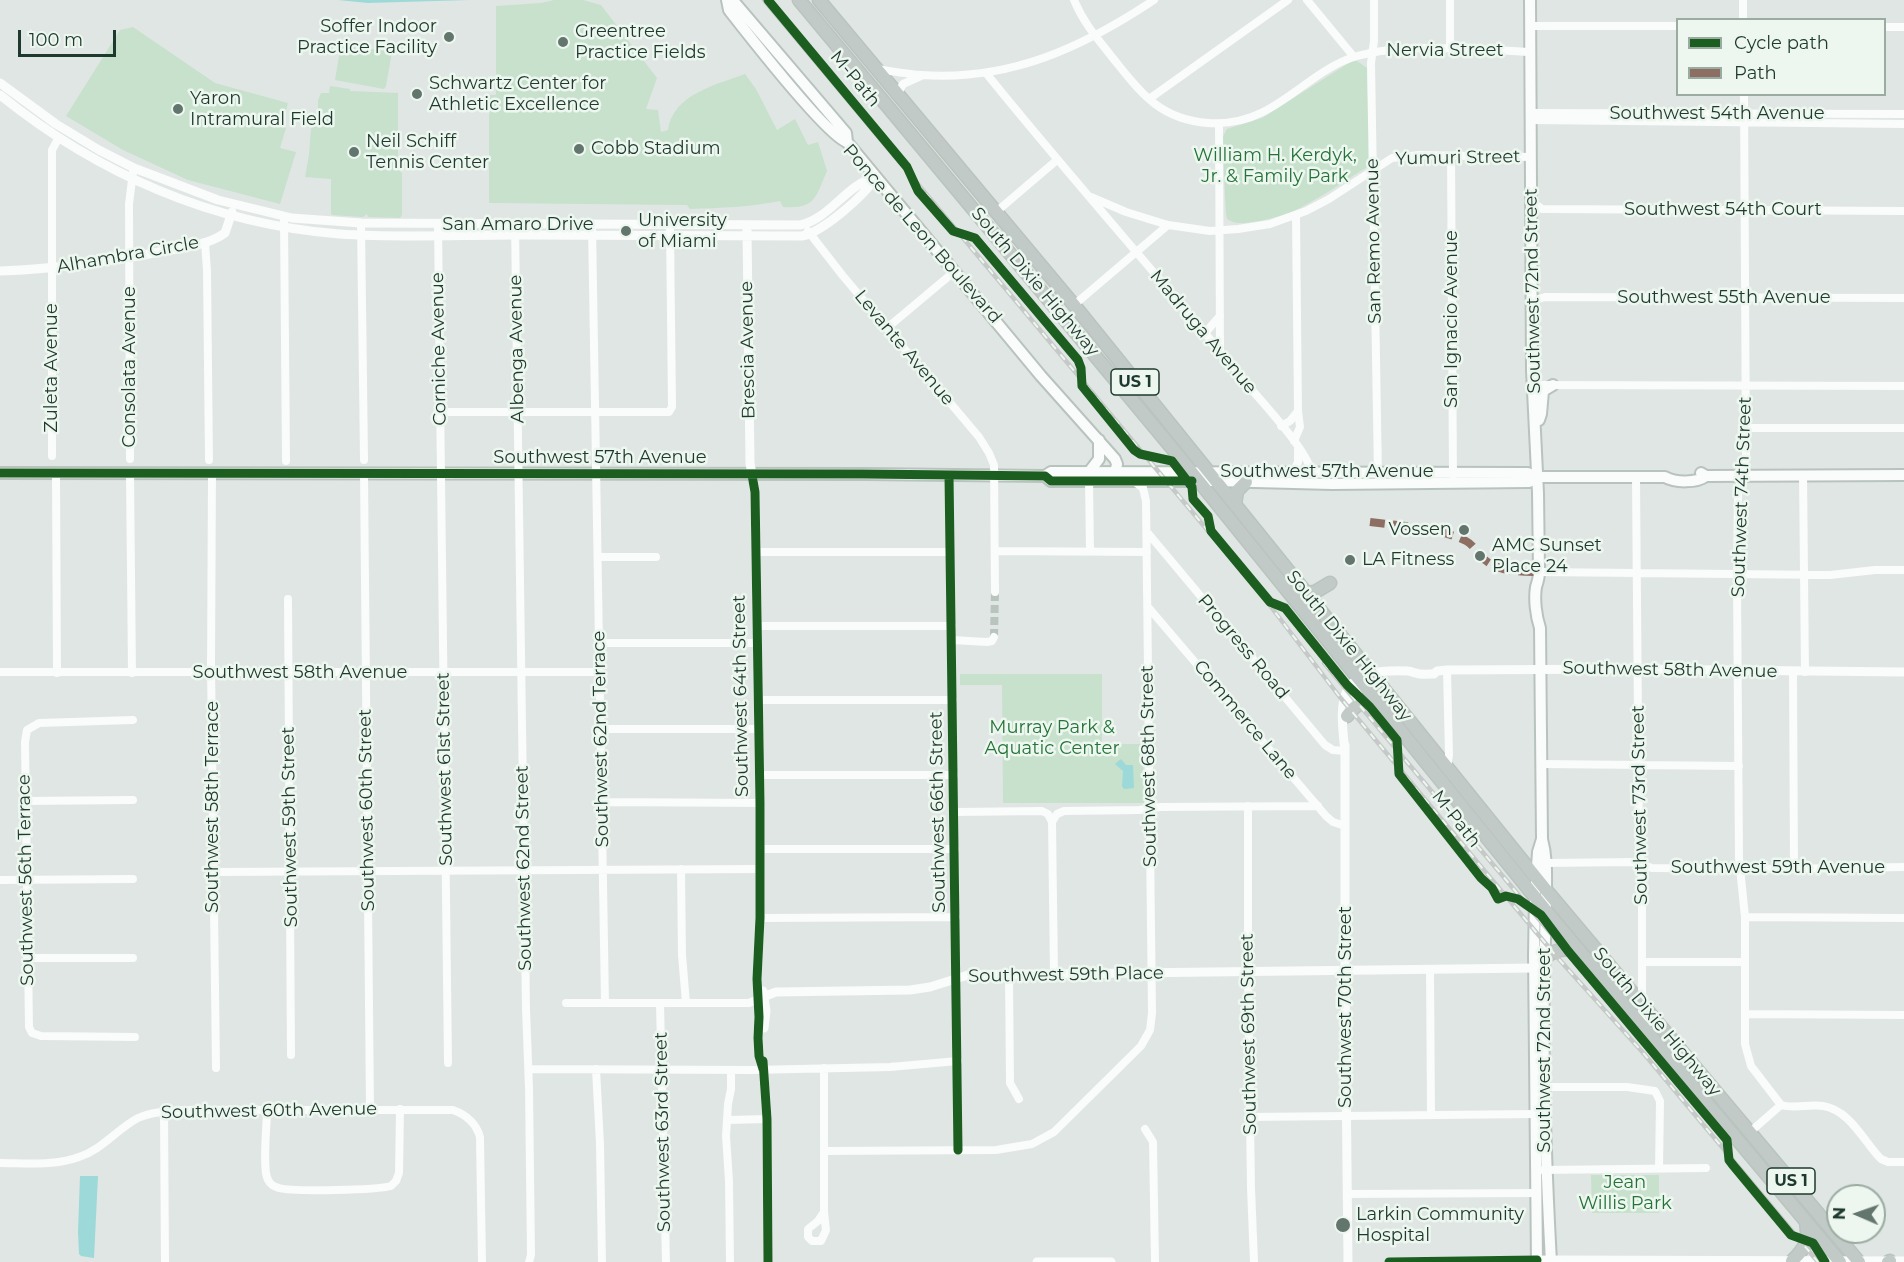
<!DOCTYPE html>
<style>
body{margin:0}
#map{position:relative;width:1904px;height:1262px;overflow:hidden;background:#e0e6e3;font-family:Montserrat,sans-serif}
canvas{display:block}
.legend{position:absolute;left:1676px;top:18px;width:210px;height:78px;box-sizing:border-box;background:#edf7f0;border:2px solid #9aaba2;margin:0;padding:8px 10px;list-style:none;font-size:18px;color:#1e3a2e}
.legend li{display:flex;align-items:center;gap:12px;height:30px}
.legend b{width:30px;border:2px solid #9aaba2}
.north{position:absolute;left:1826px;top:1184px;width:60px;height:60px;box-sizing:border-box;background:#edf7f0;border:2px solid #9aaba2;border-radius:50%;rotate:272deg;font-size:16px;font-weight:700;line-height:24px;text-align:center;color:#1e3a2e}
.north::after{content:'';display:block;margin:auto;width:21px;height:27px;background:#62766d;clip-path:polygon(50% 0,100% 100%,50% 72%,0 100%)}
.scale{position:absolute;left:18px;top:30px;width:98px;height:27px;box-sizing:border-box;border:3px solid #1e3a2e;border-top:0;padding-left:8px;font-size:18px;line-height:21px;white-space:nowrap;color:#1e3a2e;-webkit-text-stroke:4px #edf7f0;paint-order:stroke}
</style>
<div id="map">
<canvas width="1904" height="1262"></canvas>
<ul class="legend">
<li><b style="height:8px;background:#1b5e20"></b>Cycle path</li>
<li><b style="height:8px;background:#8d6e63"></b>Path</li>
</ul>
<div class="north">N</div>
<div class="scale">100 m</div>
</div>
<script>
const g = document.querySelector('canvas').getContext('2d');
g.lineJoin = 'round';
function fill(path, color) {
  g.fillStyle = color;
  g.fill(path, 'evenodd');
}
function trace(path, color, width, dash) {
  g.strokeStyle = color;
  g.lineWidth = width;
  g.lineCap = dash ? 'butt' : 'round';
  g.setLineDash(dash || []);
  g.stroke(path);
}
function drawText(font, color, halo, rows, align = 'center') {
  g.font = font + ' Montserrat,sans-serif';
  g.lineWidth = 5;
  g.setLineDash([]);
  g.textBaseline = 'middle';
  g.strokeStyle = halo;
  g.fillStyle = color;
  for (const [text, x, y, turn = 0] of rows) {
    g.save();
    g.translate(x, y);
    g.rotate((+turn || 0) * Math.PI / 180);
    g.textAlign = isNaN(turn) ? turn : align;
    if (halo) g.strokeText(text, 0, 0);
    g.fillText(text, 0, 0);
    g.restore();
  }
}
fill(new Path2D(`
 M554,0H583L601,5L657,78L646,109L658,110L661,132L668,130C673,94 716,85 745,74L756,89L777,130L795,119L808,145L818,142L827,171C815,198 816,209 783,207L780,201C749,207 721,208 690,209L687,205L489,203V115L490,112L488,95H496V6L541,3Z
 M133,27L215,83L288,103L282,126L286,128L280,148L296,152L280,204L188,180L123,150L66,116L120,30Z
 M341,44L392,52L386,86L384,89L335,80Z
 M1352,61H1357L1367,68L1370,162L1369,166C1346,180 1323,196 1300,208C1288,215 1242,228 1231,221C1226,219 1227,218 1226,214L1222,138L1227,129L1262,118Z
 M330,86L350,89V91L398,93V169L402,173V215L400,218L368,217L367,214L363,217L332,215L331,213V179L305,177L309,155L311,129L318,119V100L321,93H329Z
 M960,674H1102V744H1143L1144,803H1003L1002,685H960Z
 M1591,1175H1659V1213H1592Z`), '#c7e1cc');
fill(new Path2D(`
 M338,0H470L368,3Z
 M1121,759L1126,765H1133L1134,788L1124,789L1122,786L1123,771L1115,764Z
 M80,1176H98L94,1258L81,1256L79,1254L78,1232Z`), '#9dd9d8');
trace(new Path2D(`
 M994,637L995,592`), '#b9c4bf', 8, [8, 4]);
const secondary = new Path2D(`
 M727,0L729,10C747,33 827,136 847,142L1041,376L1115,459L1117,464L1115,474L1103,477
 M1530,0L1532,370L1538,493L1539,572C1539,578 1538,581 1536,587C1534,599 1536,616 1540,628L1542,839C1547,857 1546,875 1546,893C1546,924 1544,954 1544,984C1542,1077 1546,1169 1551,1262
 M729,1L736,4L846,133L847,142
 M1539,420L1541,414L1543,391L1553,385
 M1089,472L1099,459V440
 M0,473L864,474L1045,476L1051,481H1216L1332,484L1529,482L1537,477H1665C1675,483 1697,483 1706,476
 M1701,473L1706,476L1904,475
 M1045,476L1051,472L1528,473L1537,477
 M1537,1262L1534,955L1535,896L1538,852L1542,839`);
const trunk = new Path2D(`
 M799,0L1181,459L1556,923L1840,1262
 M819,0L1074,305L1546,890L1859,1262
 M1235,504L1237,491L1246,482
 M1300,594L1315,592L1330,583
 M1347,716C1356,704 1361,701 1376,701
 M1545,958C1555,949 1565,948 1579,950
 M1792,1261C1806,1248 1809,1240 1806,1222
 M1888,1262L1890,1261`);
trace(secondary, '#b9c3be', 14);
trace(trunk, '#bac4bf', 15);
trace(new Path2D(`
 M1074,0C1083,22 1097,38 1112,57C1125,73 1138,91 1155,104C1186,127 1229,129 1263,112C1295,96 1322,66 1357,56C1408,42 1477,50 1530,52
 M1307,0L1354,57
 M1374,0V41L1371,63L1378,475
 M1450,0V49
 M1743,0V20
 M1530,26H1678
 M1884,27H1904
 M876,69C891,71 907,74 922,75C1010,81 1082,48 1154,0
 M986,73C1073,181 1166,284 1253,391C1267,408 1309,453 1311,472
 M1744,94L1746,458L1738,493L1737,582L1739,858L1745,917V1044L1751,1066L1781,1105
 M897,95L903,84L921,76
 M1149,99L1288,0
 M1531,113L1904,114
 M1531,120L1904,124
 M1219,125L1220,351
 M1451,156L1453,475
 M1091,197L1126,212L1168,225L1210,231L1238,229L1270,224L1306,211L1329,199L1392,158L1419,155L1531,157
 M1531,206H1538L1542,209L1904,211
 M996,212L1057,160
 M284,221L286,461
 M361,223L364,460
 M438,224L448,1063
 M515,224L526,1009L529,1088L531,1255L529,1262
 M592,225L605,1003
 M808,231L843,276L979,437L989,453L994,465L995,592
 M205,242L207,271L209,460
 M1532,301L1545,297L1904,298
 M1074,305L1168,225
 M887,328L955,271
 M1205,333L1220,316
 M1533,385L1904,386
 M440,412H669L672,407L670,230
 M1281,426L1290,421L1298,411
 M1746,428H1904
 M1294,441L1300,427L1298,411L1296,215
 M52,456V150L58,139
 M130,459L129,204L133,172
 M1293,472L1298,462V449
 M56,473L57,673
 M130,474L132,673
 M212,474L211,666L216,1068
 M364,474L370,1109
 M949,475L958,1150
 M1803,475L1805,672
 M1636,477L1639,846L1642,877V1025
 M1089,481L1090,551
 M1147,532L1325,745L1333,750L1345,751
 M995,551L1147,552
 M756,552H950
 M598,557H656
 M1539,572L1830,575L1875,570H1904
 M288,599L291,1055
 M1148,607L1326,816L1333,822L1345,826
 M757,626H952
 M952,640L987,642L992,641L994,637
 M599,643H757
 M1447,670L1449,755L1447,768
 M0,672H600
 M1793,672L1794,868
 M758,700H953
 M133,720L39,723L27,730L25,742L29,1027L32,1033L41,1036L135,1037
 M601,729H758
 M1542,764L1739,766
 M759,775H954
 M25,801L133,800
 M602,802L760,803
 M1248,806V972L1251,1188L1254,1262
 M955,812L1042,811L1048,814L1052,822L1054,974
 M1052,822L1057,814L1064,811L1139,810L1160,807L1318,806
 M760,849H955
 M1545,863L1634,862L1652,868L1782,869L1904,867
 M681,869L682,955L686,1003
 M213,872C395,871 577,870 759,869
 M0,880L133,879
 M1745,917L1904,918
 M760,918L956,917
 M27,958H133
 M1642,962H1745
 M1430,969L1431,1115
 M1009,975L1010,1083L1019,1099
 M566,1003H749L758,999
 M660,1003L666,1262
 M1745,1014L1904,1015
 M529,1069L751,1070L890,1067L958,1061
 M596,1069L600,1144L602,1262
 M1541,1087H1627L1655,1091L1660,1101L1659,1168
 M267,1110C267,1125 262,1169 268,1180C270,1184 275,1187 279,1188C293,1192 377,1190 391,1186L396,1181L399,1173L400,1109
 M164,1112L165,1262
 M1250,1117L1535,1114
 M728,1120L767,1119
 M1145,1129L1153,1142L1155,1262
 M1750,1132L1781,1105C1794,1109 1810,1104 1823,1106C1850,1110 1864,1142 1881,1159L1888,1162H1904
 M824,1151L996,1150L1032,1144L1054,1132L1141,1046L1150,1030L1152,1013L1146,501L1143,488L1134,481
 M0,1163C26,1163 55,1166 79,1157C103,1149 117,1129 138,1118C153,1111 172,1111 189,1110H453C467,1115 476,1123 480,1137L482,1262
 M1543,1170L1706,1168
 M1347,1194L1537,1193
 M824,1212L818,1221L808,1229V1237L812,1241H821L826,1230L824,1212V1068
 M730,1262L729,1181L726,1136L728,1104L731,1089V1070`), '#fafbfb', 8);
trace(new Path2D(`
 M0,83L56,124L99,150L134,168L218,200L292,218L361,223L800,225C830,219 846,184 876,177
 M0,95C98,174 213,224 339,234C398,238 457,235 516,235C612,235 707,236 802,236C823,232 865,195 876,177
 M747,230L750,463L755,492L760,803V918L757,979L759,1017L758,1038L759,1056L763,1069
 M0,271C56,269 109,262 164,251C184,248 208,245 225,233L232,212
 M1348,714L1352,698L1367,680
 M1345,745V970L1348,1262
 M1345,751C1338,693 1340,668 1408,671C1411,671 1413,673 1416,673C1421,675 1429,674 1434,674L1437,671L1447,670L1629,669L1904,672
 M763,991L766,1011L764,1028
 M758,999L776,992L910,990L930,987L968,975L1534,968
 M763,1063L767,1119L768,1262
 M1037,1262H1111
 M1389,1262L1551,1260L1904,1261`), '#fafbfb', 9);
trace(secondary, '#fafbfb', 10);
trace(trunk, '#c2cac7', 12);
const rail = new Path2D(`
 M764,0L1265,599L1339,696L1483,869L1557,957L1645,1055L1818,1262
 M1324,663L1600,992`);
trace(rail, '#c5c9c7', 4.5);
trace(rail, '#edf7f0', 2, [7]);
trace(new Path2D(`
 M1370,522C1401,526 1437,527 1466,541C1474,545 1478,555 1485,560C1499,572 1522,572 1539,572`), '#8d6e63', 8, [15, 8]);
trace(new Path2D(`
 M768,0L907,167L918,191L953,231L975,238L1078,360L1081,368L1082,386L1134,450L1140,454L1172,461L1192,487L1193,499L1208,516L1211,531L1270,602L1285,608L1347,685L1370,707L1397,740L1399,774L1481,878L1492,888L1498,899L1506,896L1518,899L1541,915L1568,951L1727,1140L1729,1160L1732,1164L1791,1235L1813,1243L1825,1262
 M0,473L864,474L1045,476L1051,481H1192
 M752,475L755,492L760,803V918L757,979L759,1017L758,1038L759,1056L763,1069
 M949,475L958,1150
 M763,1061L767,1119L768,1262
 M1389,1262L1537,1260`), '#1b5e20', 9);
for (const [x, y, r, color] of [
 [449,37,6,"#62766d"],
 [563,42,6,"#62766d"],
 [417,94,6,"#62766d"],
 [178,109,6,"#62766d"],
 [579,149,6,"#62766d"],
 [354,152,6,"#62766d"],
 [626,231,6,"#62766d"],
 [1464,530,6,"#62766d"],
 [1480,556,6,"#62766d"],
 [1350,560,6,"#62766d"],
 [1343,1225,8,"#62766d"]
]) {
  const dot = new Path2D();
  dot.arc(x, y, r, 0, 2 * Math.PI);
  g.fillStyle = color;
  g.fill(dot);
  trace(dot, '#edf7f0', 2);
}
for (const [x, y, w] of [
 [1135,382,48],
 [1791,1181,48]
]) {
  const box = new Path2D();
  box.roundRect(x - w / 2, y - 13, w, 26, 4.5);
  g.fillStyle = '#edf7f0';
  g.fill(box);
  trace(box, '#1e3a2e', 1.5);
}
drawText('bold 16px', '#1e3a2e', null, [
 ["US 1",1135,382],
 ["US 1",1791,1181]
]);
drawText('18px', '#1e3a2e', '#edf7f0', [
 ["Soffer Indoor",437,27,"right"],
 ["Practice Facility",437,48,"right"],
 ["Greentree",575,32],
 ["Practice Fields",575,53],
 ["Schwartz Center for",429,84],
 ["Athletic Excellence",429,105],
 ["Yaron",190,99],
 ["Intramural Field",190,120],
 ["Neil Schiff",366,142],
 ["Tennis Center",366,163],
 ["Cobb Stadium",591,149],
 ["University",638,221],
 ["of Miami",638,242],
 ["Vossen",1452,530,"right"],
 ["AMC Sunset",1492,546],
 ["Place 24",1492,567],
 ["LA Fitness",1362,560],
 ["Larkin Community",1356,1215],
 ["Hospital",1356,1236]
], 'left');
drawText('18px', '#1e3a2e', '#edf7f0', [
 ["Nervia Street",1445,51],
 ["M-Path",855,79,50],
 ["Southwest 54th Avenue",1717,114],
 ["Yumuri Street",1458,158,-1],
 ["Southwest 54th Court",1723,210],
 ["San Amaro Drive",518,225],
 ["Ponce de Leon Boulevard",922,234,49],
 ["San Remo Avenue",1374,241,-91],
 ["Alhambra Circle",128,255,-10],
 ["South Dixie Highway",1035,282,50],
 ["Southwest 72nd Street",1533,291,-91],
 ["Southwest 55th Avenue",1724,298],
 ["San Ignacio Avenue",1452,319,-90],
 ["Madruga Avenue",1203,332,50],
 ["Levante Avenue",904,348,50],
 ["Corniche Avenue",439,349,-91],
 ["Albenga Avenue",517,349,-91],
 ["Brescia Avenue",748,350,-91],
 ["Consolata Avenue",130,367,-90],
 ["Zuleta Avenue",52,368,-90],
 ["Southwest 57th Avenue",600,458],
 ["Southwest 57th Avenue",1327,472],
 ["Southwest 74th Street",1742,497,-88],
 ["South Dixie Highway",1349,646,51],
 ["Progress Road",1243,647,50],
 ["Southwest 58th Avenue",1670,670,1],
 ["Southwest 58th Avenue",300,673],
 ["Southwest 64th Street",741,696,-91],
 ["Commerce Lane",1245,720,50],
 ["Southwest 62nd Terrace",601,739,-91],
 ["Southwest 68th Street",1149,766,-91],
 ["Southwest 61st Street",445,769,-91],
 ["Southwest 73rd Street",1640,805,-91],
 ["Southwest 58th Terrace",213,807,-90],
 ["Southwest 60th Street",367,810,-91],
 ["Southwest 66th Street",938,812,-91],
 ["M-Path",1456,819,52],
 ["Southwest 59th Street",290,827,-91],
 ["Southwest 62nd Street",524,868,-91],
 ["Southwest 59th Avenue",1778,868],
 ["Southwest 56th Terrace",26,880,-91],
 ["Southwest 59th Place",1066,975,-1],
 ["Southwest 70th Street",1346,1007,-90],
 ["South Dixie Highway",1657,1022,50],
 ["Southwest 69th Street",1249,1034,-91],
 ["Southwest 72nd Street",1545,1050,-90],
 ["Southwest 60th Avenue",269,1111,-1],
 ["Southwest 63rd Street",663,1132,-91]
]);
drawText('18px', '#257339', '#edf7f0', [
 ["William H. Kerdyk,",1275,156],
 ["Jr. & Family Park",1275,177],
 ["Murray Park &",1052,728],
 ["Aquatic Center",1052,749],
 ["Jean",1625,1183],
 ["Willis Park",1625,1204]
]);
</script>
